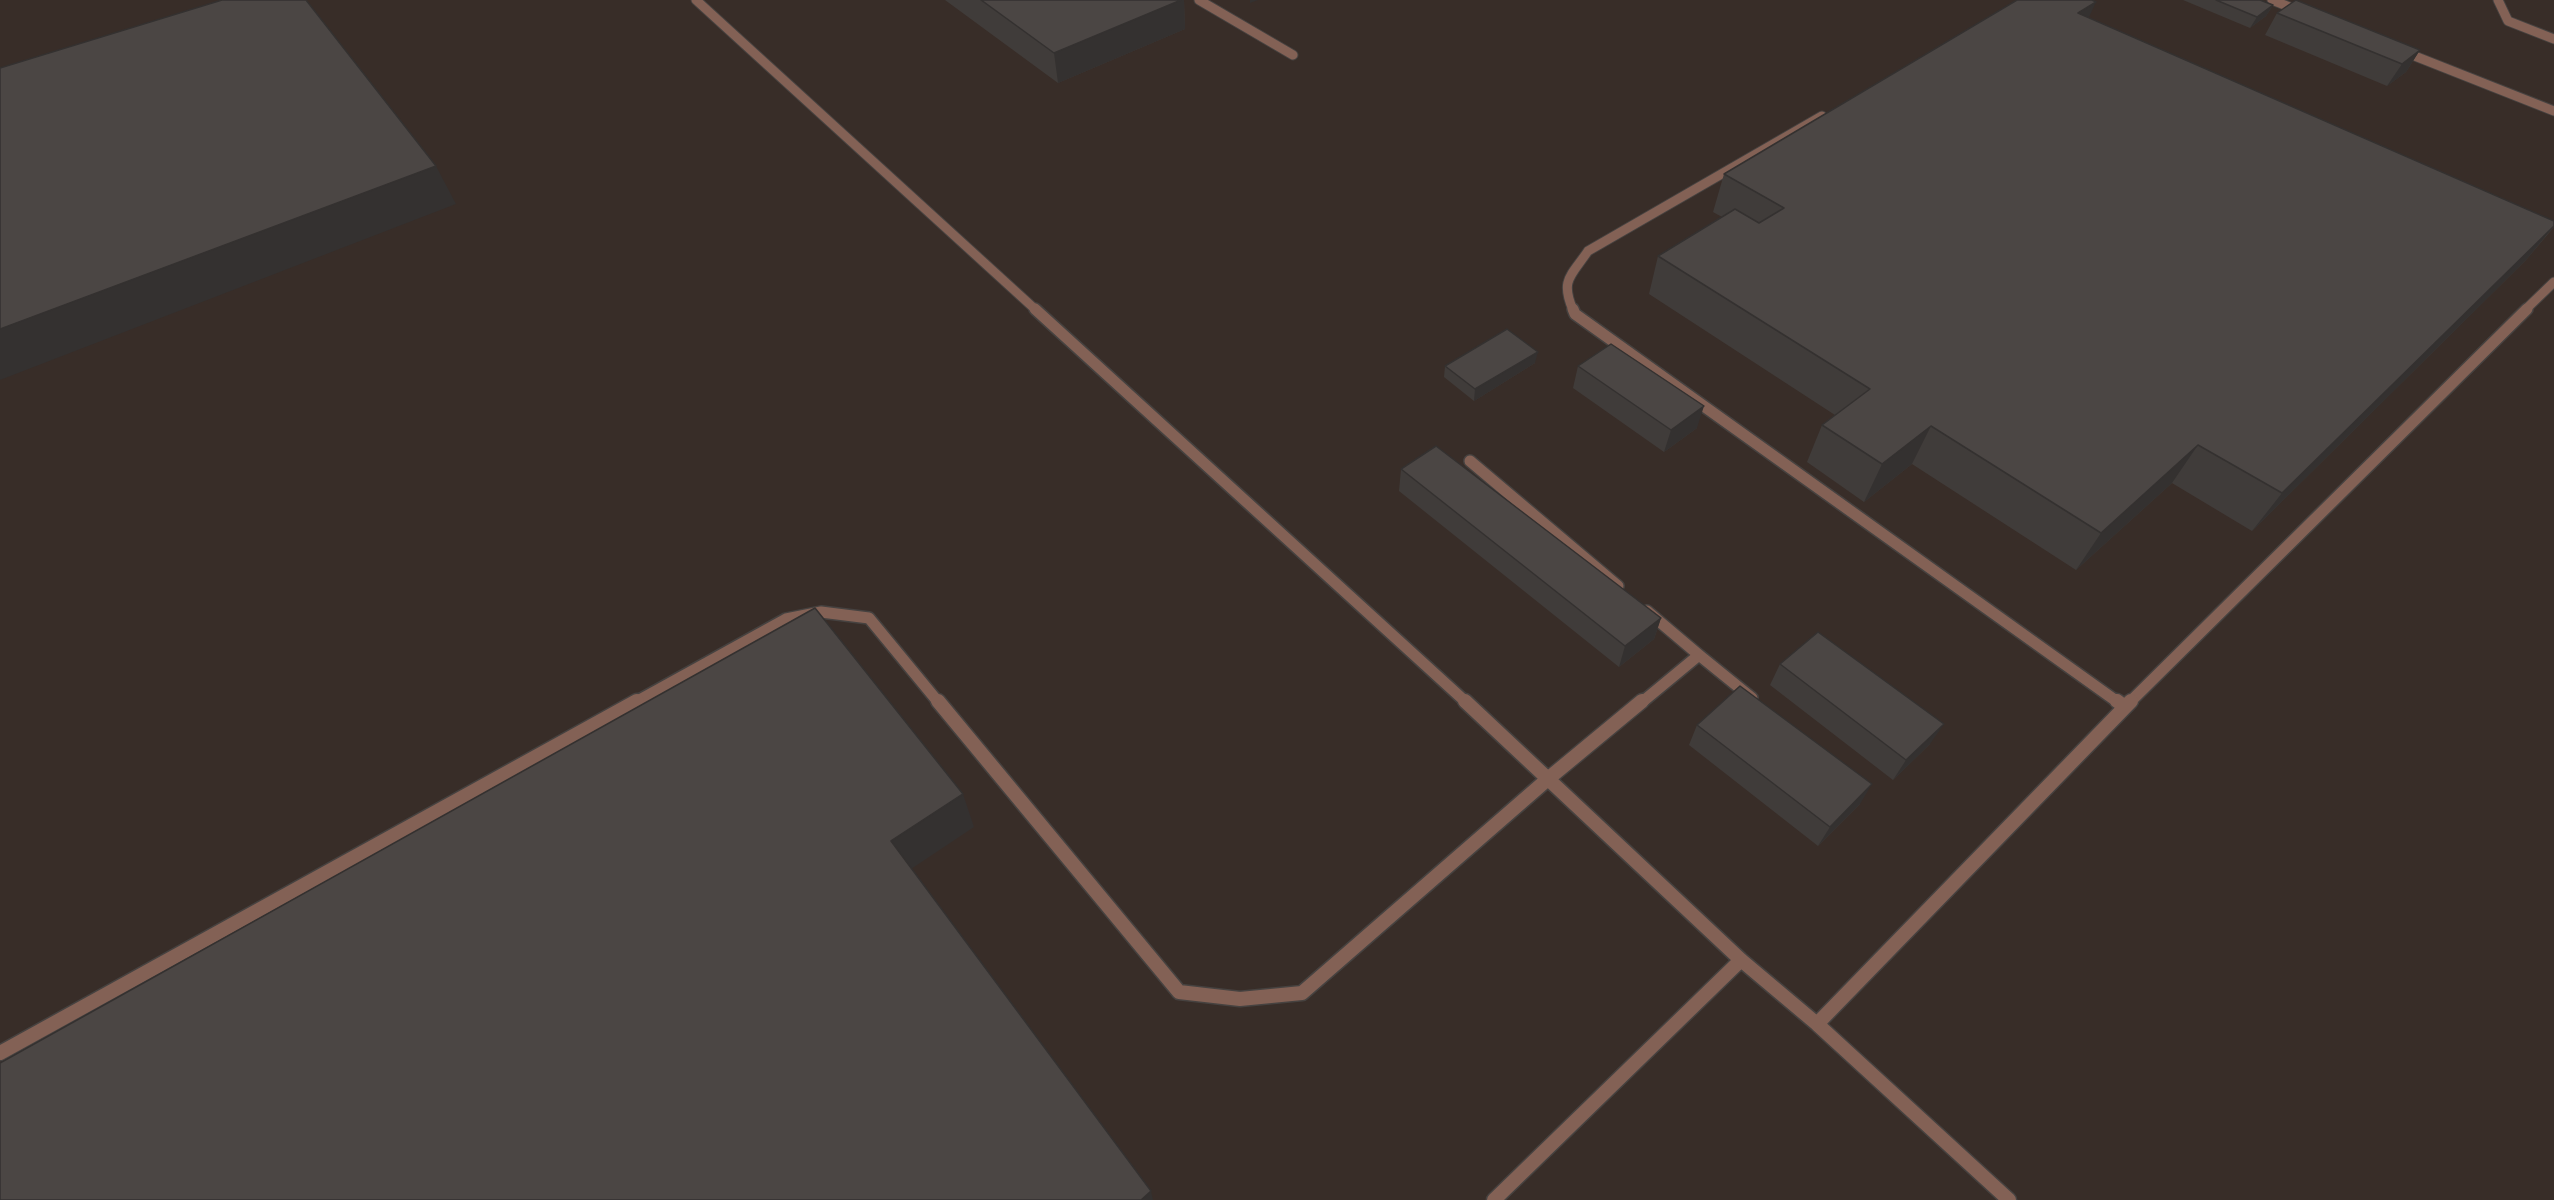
<!DOCTYPE html>
<style>
body{margin:0}
canvas{display:block;background:#2a2523}
</style>
<canvas width="2554" height="1200"></canvas>
<script>
const g = document.querySelector('canvas').getContext('2d');
g.lineJoin = 'round';
function fill(path, color) {
  g.fillStyle = color;
  g.fill(path, 'evenodd');
}
function trace(path, color, width, dash) {
  g.strokeStyle = color;
  g.lineWidth = width;
  g.lineCap = dash ? 'butt' : 'round';
  g.setLineDash(dash || []);
  g.stroke(path);
}
fill(new Path2D(`
 M0,0H2554V1200H0Z`), '#382d28');
const serviceFar2 = new Path2D(`
 M696,0L1036,310
 M1199,0L1293,55
 M2272,0L2302,12
 M2498,0L2508,21L2554,39
 M2402,51L2554,111
 M1573,310C1560,280 1571,276 1588,251L1822,116
 M2525,310L2554,282`);
const serviceFar1 = new Path2D(`
 M1035,309L1467,703
 M1573,309L1575,314L2119,703
 M1470,461L1618,586
 M1699,655L1752,698
 M634,703L786,619L821,612L869,618L939,703
 M1641,703L1699,655L1647,611
 M2129,703L2527,309`);
const service = new Path2D(`
 M938,701L1179,992L1240,999L1302,993L1549,778L1642,701
 M1465,701L1741,960L1817,1024L2009,1200
 M2117,701L2125,707
 M1817,1024L2131,701
 M0,1053L637,701
 M1494,1200L1741,960`);
trace(serviceFar2, '#464240', 11);
trace(serviceFar1, '#464240', 14);
trace(service, '#464240', 17);
trace(serviceFar2, '#836155', 9);
trace(serviceFar1, '#836155', 11);
trace(service, '#836155', 14);
fill(new Path2D(`
 M945,0H1184L1185,29L1058,83Z
 M2183,0H2260L2273,5L2266,16L2250,28Z
 M2277,13L2420,50L2406,72L2387,86L2265,35Z
 M2089,18L2554,221V227L2526,260L2252,531L2172,483L2076,570L1912,464L1864,502L1807,462L1822,425L1835,415L1649,294L1658,256L1722,217L1713,212L1724,174Z
 M1535,363L1474,401L1444,377L1445,366Z
 M1578,366L1697,428L1664,452L1573,388Z
 M1401,469L1661,618L1654,639L1619,667L1399,491Z
 M1780,664L1930,744L1893,780L1770,685Z
 M1697,725L1860,804L1818,846L1689,745Z`), '#403c3a');
fill(new Path2D(`
 M1181,0H1184L1185,29L1058,83L1054,53Z
 M1250,0H1258L1250,3Z
 M2096,2L2079,39L2078,13Z
 M2273,5L2266,16L2250,28L2257,17Z
 M2420,50L2406,72L2387,86L2402,64Z
 M436,166L456,204L0,380V329Z
 M2554,226L2526,260L2252,531L2282,493Z
 M1538,352L1535,363L1474,401L1475,389Z
 M1704,406L1697,428L1664,452L1671,430Z
 M1931,426L1912,464L1864,502L1882,464Z
 M2198,445L2172,483L2076,570L2101,533Z
 M1661,618L1654,639L1619,667L1625,646Z
 M1944,724L1930,744L1893,780L1906,760Z
 M1872,784L1860,804L1818,846L1830,827Z
 M963,794L974,827L905,873L891,841Z
 M1151,1191L1153,1200H1141Z`), '#343130');
const building = new Path2D(`
 M222,0H306L436,166L0,329V68Z
 M981,0H1181L1054,53Z
 M2017,0H2092L2096,2L2078,13L2554,221V226L2282,493L2198,445L2101,533L1931,426L1882,464L1822,425L1870,389L1658,256L1735,209L1759,223L1784,208L1724,174Z
 M2216,0H2260L2273,5L2257,17Z
 M2296,0L2420,50L2402,64L2277,13Z
 M1507,329L1538,352L1475,389L1445,366Z
 M1611,344L1704,406L1671,430L1578,366Z
 M1436,446L1661,618L1625,646L1401,469Z
 M815,608L963,794L891,841L1151,1191L1141,1200H0V1063Z
 M1818,632L1944,724L1906,760L1780,664Z
 M1740,686L1872,784L1830,827L1697,725Z`);
fill(building, '#4b4644');
trace(building, '#343130', 1.5);
</script>
